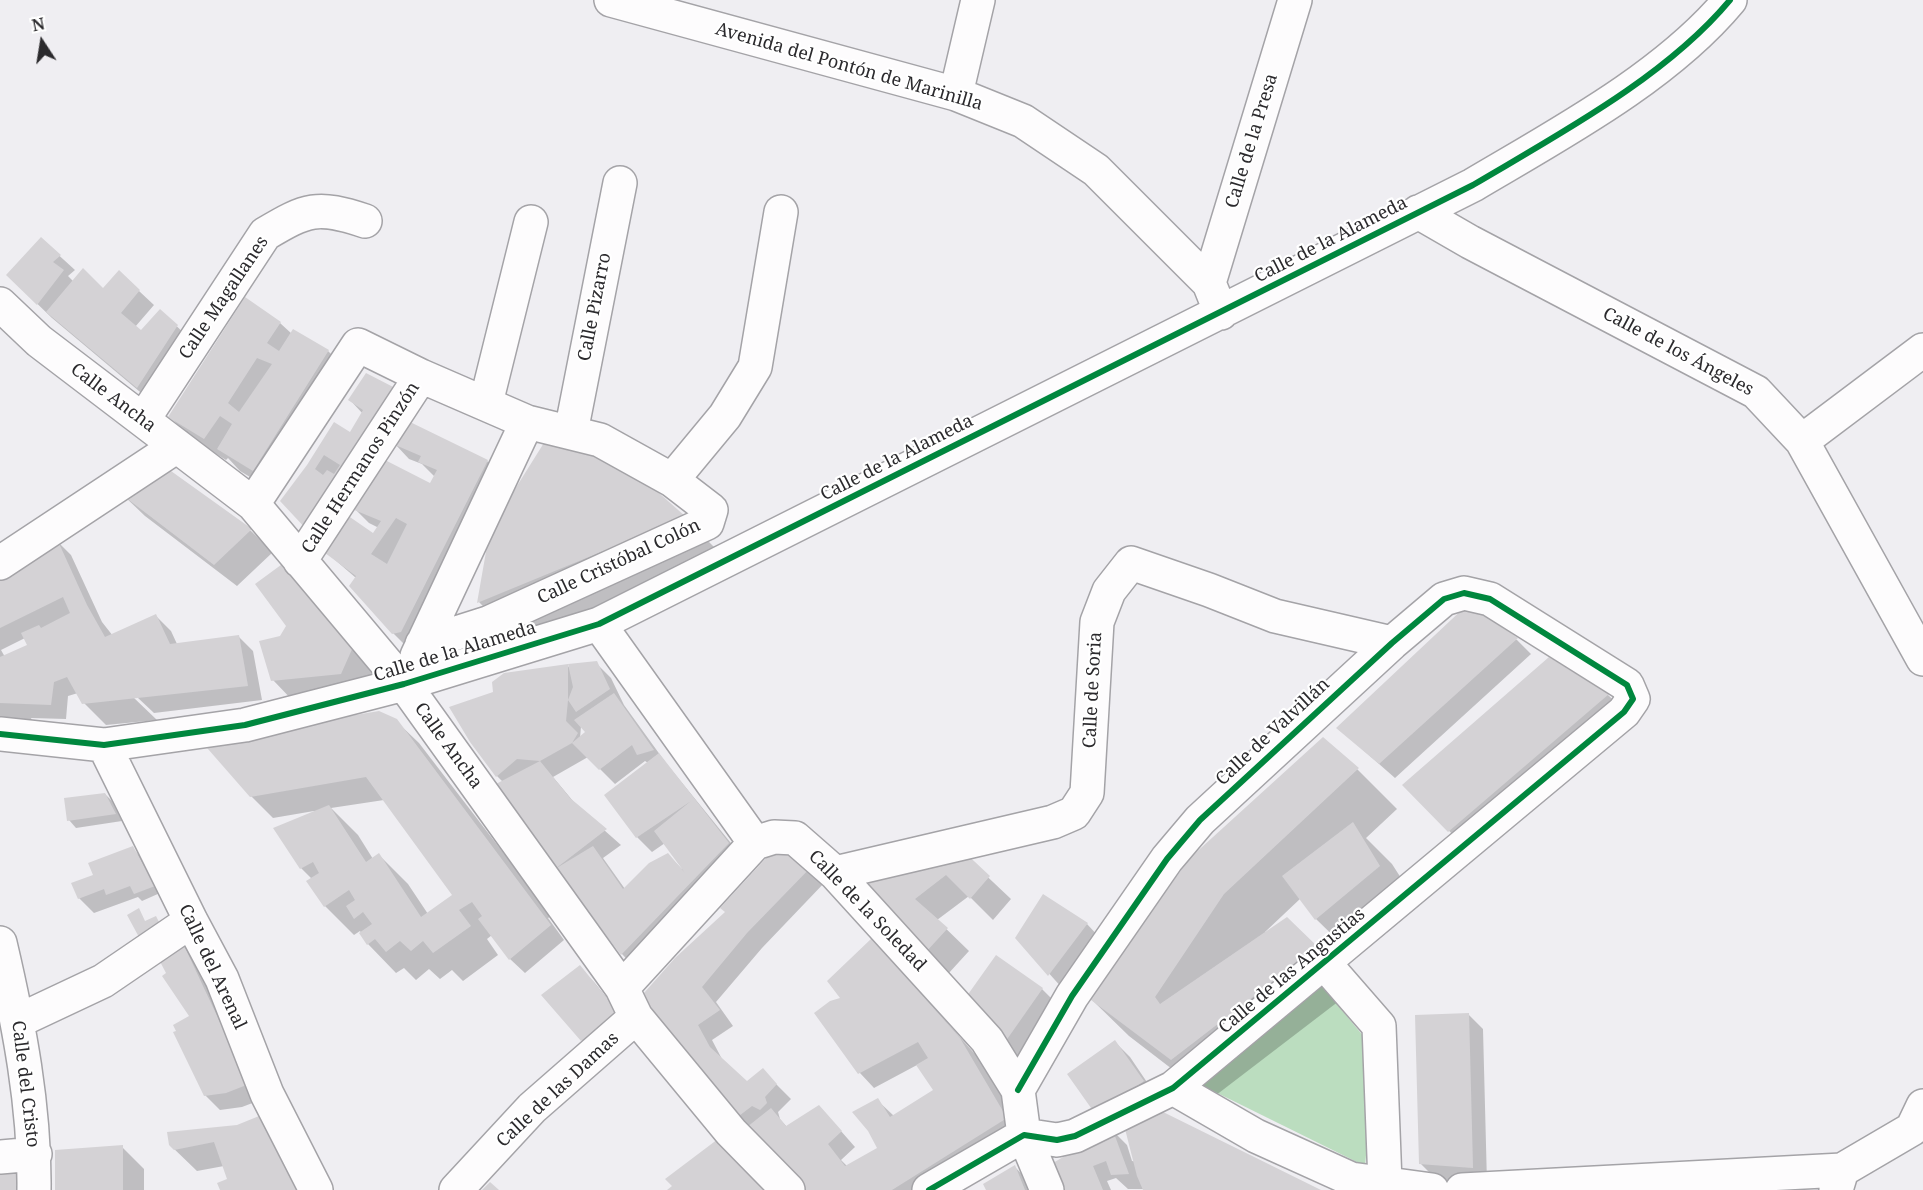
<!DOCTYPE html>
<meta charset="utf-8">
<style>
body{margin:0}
#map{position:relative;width:1923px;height:1190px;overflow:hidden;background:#efeef2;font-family:"Noto Serif",serif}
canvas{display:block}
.north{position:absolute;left:12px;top:12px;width:60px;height:60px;-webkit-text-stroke:4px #fff;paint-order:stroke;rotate:348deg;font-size:16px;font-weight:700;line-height:24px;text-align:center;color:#2b2a2d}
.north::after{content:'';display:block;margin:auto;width:21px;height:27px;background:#2b2a2d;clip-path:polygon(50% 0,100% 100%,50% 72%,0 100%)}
</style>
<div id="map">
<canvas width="1923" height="1190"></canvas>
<div class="north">N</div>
</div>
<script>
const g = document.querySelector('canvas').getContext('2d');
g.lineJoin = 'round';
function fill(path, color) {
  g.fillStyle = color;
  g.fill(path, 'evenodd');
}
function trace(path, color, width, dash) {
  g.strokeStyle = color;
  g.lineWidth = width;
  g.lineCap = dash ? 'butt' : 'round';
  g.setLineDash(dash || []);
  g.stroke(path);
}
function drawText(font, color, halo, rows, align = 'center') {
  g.font = font + ' "Noto Serif",serif';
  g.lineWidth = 4.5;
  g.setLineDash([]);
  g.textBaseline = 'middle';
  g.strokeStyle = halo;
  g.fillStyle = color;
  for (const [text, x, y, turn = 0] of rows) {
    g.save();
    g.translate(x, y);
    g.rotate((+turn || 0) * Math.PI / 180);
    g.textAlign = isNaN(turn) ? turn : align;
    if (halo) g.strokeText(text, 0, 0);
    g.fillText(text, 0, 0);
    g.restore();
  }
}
fill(new Path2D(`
 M1321,985L1369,1043L1371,1104L1365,1166L1197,1083Z`), '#bbddbf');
fill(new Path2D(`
 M41,239L75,270L68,276L74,282L103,291H139L154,305L135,327L141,332L161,311L192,341L152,402L52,318L23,290Z
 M280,323L292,334L328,351L350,373L275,492L240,471L228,458L226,460L192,439L170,417Z
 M398,391L323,545L309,466L350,434L363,414L350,400Z
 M395,444L487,461L502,476L415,655L393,633L356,578L327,553L374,535L379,528L369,523L354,508L436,488L435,477L422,464L409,459Z
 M164,468L251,531L273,552L237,586L145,516L123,495Z
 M631,470L685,518L724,557L518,642L479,602Z
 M57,541L71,555L102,622L113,636L156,616L171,631L177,644L238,636L253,651L262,700L154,713L137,697H133L157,720L106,725L84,703L78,693L68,696L66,719L31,718L34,725L0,722V574ZM25,638L29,645L5,657L1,650Z
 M285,564L374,670L363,695L295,703L273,680L288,626Z
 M1468,605L1517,640L1531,654L1395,778L1338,728Z
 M1549,659L1608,695L1623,709L1464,846L1404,785Z
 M596,663L611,678L624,705L666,763L743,858L636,969L622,954L556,869L503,782L497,776L495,693L505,675ZM581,726L587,732L580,739ZM588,757L615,784L645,761L648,763L637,837L652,852L665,843L683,867L682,869L668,855L625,889L603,858L621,845L578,807L553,777Z
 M396,721L419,743L525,881L550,917L548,918L564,940L525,973L510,959L492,935L487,939L498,955L463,981L452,970L440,979L429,969L416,980L404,968L396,973L368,944L360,931L354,935L325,906L308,882L312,879L301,868L314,811L273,818L251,796ZM384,800L455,896L428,914L408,884L379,855L373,859L358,835L331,808Z
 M1357,769L1397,809L1366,838L1392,864L1419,906L1356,958L1316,919L1301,898L1265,932L1356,988L1211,1099L1129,1036L1089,997Z
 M105,794L112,801L122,821L76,828L69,820Z
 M780,845L827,880L762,948L716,1002L733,1026L712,1040L723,1061L747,1083L763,1070L777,1085L791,1099L778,1112L780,1119L787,1127L833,1122L855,1147L841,1160L847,1166L877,1150V1100L894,1116L935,1091L917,1065L874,1088L860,1073L816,1013L843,998L887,955L982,1062L1028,1140L949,1190H802L674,1042L727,913Z
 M132,848L147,863L160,893L142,901L138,897L94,913L79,898L95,876Z
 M958,849L1011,899L993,920L969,896L937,920L969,951L948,974L871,893Z
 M1087,924L1101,939L1064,990L1017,938Z
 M180,939L194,954L263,1099L242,1107L220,1110L205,1095L192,1016L168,973Z
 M579,967L594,982L631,1028L597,1054L582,1040Z
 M1042,989L1057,1004L1018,1059L966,1000Z
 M1468,1014L1483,1029L1487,1183L1436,1179L1421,1164Z
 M1115,1042L1130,1057L1157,1097L1111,1128Z
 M237,1126L311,1190H222L229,1179L224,1166L197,1171L170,1145Z
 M1112,1130L1127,1145L1132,1161L1318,1190L1128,1189L1116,1178L1107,1181L1111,1190H1066Z
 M122,1147L144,1169V1190H57Z
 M1014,1166L1037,1190H987Z`), '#0003');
fill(new Path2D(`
 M41,237L61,255L53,262L64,270L37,305L6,275Z
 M83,268L103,288L119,270L140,290L121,313L141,330L160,309L178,325L137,388L46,312Z
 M245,297L281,322L267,343L279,351L293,329L329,350L253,471L217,449L232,424L220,416L204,439L168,417ZM257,358L272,364L239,412L228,403Z
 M366,373L399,390L308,531L280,501L307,465L334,422L350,432L363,410L348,400ZM324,455L340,465L334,474L327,470L323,475L315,469Z
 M408,421L488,460L401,632L392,634L349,586L356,576L325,553L347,515L373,533L381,521L352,509L383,459L430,483L437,470L418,462L421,456L393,444ZM396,518L407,524L387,564L371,554Z
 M547,438L632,469L686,517L477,603L490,529Z
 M164,466L252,529L214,565L121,494Z
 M57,539L87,605L105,637L156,614L170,644L239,635L248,686L82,704L67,677L54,682L51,705L0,703V657L27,645L21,633L39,625L41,628L70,613L63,597L0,628V573Z
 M285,562L353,647L341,674L271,681L259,641L280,636L286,626L255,584Z
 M1468,604L1518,638L1379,764L1336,728Z
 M1549,657L1609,694L1448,832L1402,785Z
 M597,661L610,689L576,712L568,700L573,687L568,664V700L566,721L578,733L572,743L540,761L517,759L496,777L470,742L449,707L493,692L492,682L504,673L568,664Z
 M614,693L654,750L637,755L632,745L599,770L572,743L585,732L574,720Z
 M379,711L397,719L551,925L509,960L478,919L482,916L472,902L459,910L471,926L433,953L423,941L411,951L400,941L386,952L375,939L367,945L359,933L372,924L363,912L354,919L346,906L355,900L349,890L324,907L306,881L319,873L313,862L300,869L273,828L329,805L366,862L379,853L421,917L452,895L366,777L250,797L201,741Z
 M1323,737L1359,768L1224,894L1155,997L1160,1004L1287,917L1318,947L1171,1060L1087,997L1191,857Z
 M659,753L729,843L621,955L555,869L593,846L623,889L649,863L668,853L685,873L654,831L691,801L636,838L604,795Z
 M540,761L570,798L607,829L555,869L496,784Z
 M105,793L116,814L67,821L64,798Z
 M1353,822L1380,866L1315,920L1282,876Z
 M780,843L813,865L747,933L702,987L720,1010L698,1025L710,1047L747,1081L763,1068L777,1084L765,1097L767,1103L760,1110L752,1106L735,1119L636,1002L675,958L725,912L720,908Z
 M133,846L155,886L134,894L130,886L106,895L104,889L78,899L71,883L93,875L88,863Z
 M959,847L990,876L970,899L946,875L915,899L948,928L925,953L867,886L869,873Z
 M1043,894L1088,923L1048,976L1015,938Z
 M139,908L145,921L156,916L162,928L140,939L127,915Z
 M180,937L249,1084L226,1093L204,1096L173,1032L176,1031L173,1025L189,1016L162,976L166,973L156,954Z
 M872,938L960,1038L1007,1118L892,1190H802L742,1131L771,1108L786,1126L819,1105L842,1131L828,1144L845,1166L877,1148L868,1131L852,1112L878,1098L890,1117L933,1090L916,1065L928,1058L918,1042L858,1074L814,1013L830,1001L840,998L827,981Z
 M996,955L1043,988L1003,1045L964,1000Z
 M580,965L618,1012L581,1041L541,995Z
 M1469,1013L1473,1168L1419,1164L1415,1015Z
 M1115,1040L1144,1081L1096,1115L1067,1074Z
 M1155,1108L1321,1190H1143L1137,1176L1124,1125Z
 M264,1114L301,1190H220L217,1183L227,1179L214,1142L174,1150L169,1145L167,1132L237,1125Z
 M1112,1128L1129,1174L1111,1175L1106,1161L1093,1166L1103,1190H1064L1053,1163Z
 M718,1139L763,1190H667L672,1186L665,1179Z
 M123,1145V1190H55V1150Z
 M22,1163V1190H0V1166Z
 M1015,1165L1025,1190H986L983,1184Z
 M490,1182L499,1190H482Z`), '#d4d2d5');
const minor = new Path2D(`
 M611,0L956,94L1023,121L1096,170L1209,283L1221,313
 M956,94L978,0
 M1418,212L1470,242L1756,392L1802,441L1923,659
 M1209,283L1295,0
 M0,304L39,341L253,504L404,684L622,988L636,1017L731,1132L788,1190
 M486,403L531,222
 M143,420L265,234C307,209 317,205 365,221
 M571,432L620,183
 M1802,441L1923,350
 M672,480L725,416L755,367L781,212
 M253,504L358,345L421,376L527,422L600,440L672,480L711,510L707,523L488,623L422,644
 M300,561L421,376
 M0,563L177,446
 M599,624L755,843L774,837L795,838L835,873L987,1040L1018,1090L1024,1135L1047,1190
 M417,656L527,422
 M0,734L104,745L245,725L404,684L599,624L1473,185C1559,134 1666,77 1730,0
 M104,745L191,921L222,979L267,1094L316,1190
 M835,873L1053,822L1074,813L1087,793L1097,622L1109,591L1131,563L1209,590L1275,616L1392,643
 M0,943C19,1024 35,1107 34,1190
 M1325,964L1379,1026L1385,1183
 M622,988L755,843
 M18,1021L103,981L191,921
 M1173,1088L1256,1136L1351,1179L1432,1190
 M0,1157L35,1154
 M456,1190L532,1108L636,1017
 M929,1190L1024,1135L1057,1140L1075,1136L1173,1088L1624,712L1633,699L1627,685L1490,599L1464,593L1444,599L1392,643L1200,820L1167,859L1072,996L1018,1090
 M1462,1190L1842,1170
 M1836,1190L1842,1170L1912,1129L1923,1106`);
trace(minor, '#a4a3a7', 36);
trace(minor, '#fdfcfd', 33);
trace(new Path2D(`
 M0,734L104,745L245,725L404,684L599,624L1473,185C1559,134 1666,77 1730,0
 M929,1190L1024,1135L1057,1140L1075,1136L1173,1088L1624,712L1633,699L1627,685L1490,599L1464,593L1444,599L1392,643L1200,820L1167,859L1072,996L1018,1090`), '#00873e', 6);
drawText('18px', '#2b2a2d', '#fff', [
 ["Avenida del Pontón de Marinilla",849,67,16],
 ["Calle de la Presa",1252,141,-73],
 ["Calle de la Alameda",1331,240,-27],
 ["Calle Magallanes",224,298,-56],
 ["Calle Pizarro",595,307,-79],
 ["Calle de los Ángeles",1678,352,28],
 ["Calle Ancha",113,398,37],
 ["Calle de la Alameda",897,458,-27],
 ["Calle Hermanos Pinzón",361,468,-57],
 ["Calle Cristóbal Colón",619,562,-25],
 ["Calle de la Alameda",455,652,-17],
 ["Calle de Soria",1093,690,-87],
 ["Calle de Valvillán",1273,732,-43],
 ["Calle Ancha",448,746,54],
 ["Calle de la Soledad",867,911,46],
 ["Calle del Arenal",212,967,65],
 ["Calle de las Angustias",1292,971,-40],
 ["Calle del Cristo",25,1084,83],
 ["Calle de las Damas",558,1090,-43]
]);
</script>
